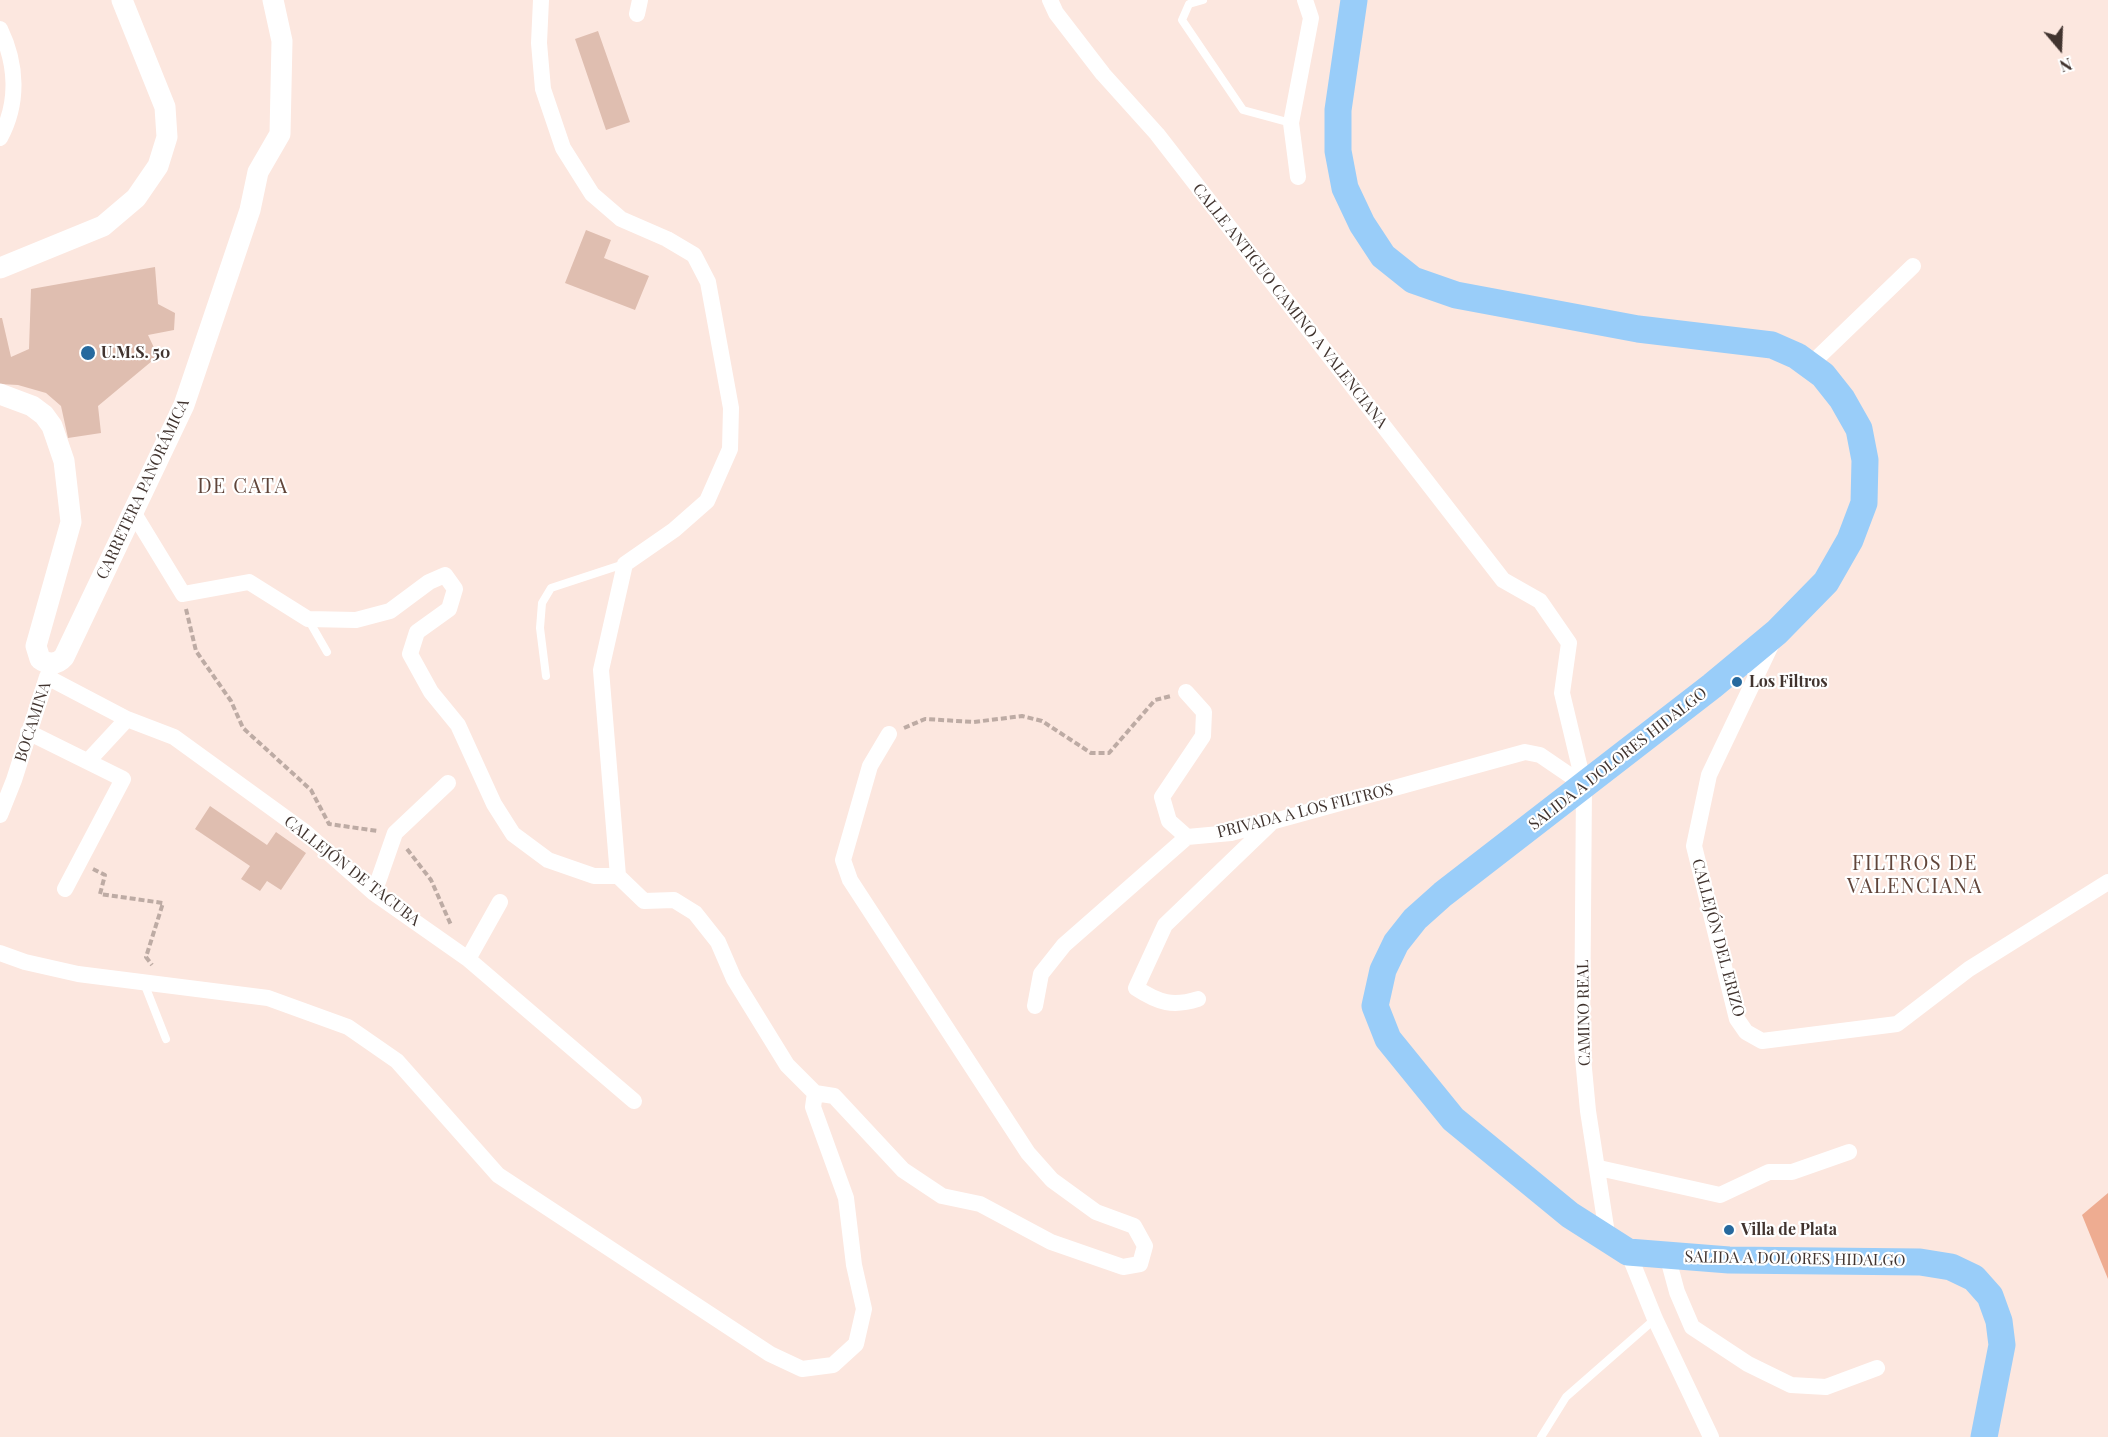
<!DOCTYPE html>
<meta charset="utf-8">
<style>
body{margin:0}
#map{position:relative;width:2108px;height:1437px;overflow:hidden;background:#fce7df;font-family:"Playfair Display",serif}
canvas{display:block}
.north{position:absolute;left:2030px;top:18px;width:60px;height:60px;-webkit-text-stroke:4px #fff;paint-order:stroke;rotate:161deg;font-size:16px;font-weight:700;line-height:24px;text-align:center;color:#41342f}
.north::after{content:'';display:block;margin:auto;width:21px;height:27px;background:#41342f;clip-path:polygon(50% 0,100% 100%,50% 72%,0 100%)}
</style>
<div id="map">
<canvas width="2108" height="1437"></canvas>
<div class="north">N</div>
</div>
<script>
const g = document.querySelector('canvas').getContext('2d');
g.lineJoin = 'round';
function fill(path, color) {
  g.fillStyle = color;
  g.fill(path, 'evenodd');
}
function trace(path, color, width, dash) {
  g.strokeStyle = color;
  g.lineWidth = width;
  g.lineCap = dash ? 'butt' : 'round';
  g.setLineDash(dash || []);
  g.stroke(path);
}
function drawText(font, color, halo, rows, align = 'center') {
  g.font = font + ' "Playfair Display",serif';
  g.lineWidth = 4.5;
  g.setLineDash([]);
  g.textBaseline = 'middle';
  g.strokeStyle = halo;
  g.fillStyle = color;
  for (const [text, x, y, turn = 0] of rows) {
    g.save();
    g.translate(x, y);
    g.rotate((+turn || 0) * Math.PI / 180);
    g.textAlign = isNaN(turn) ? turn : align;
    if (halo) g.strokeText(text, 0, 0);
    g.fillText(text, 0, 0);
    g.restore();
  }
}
fill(new Path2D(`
 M2108,1193V1279L2082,1215Z`), '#eeac91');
fill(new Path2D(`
 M598,31L630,122L606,130L575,39Z
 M586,230L611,240L604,258L649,276L635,310L565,283Z
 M155,267L158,304L175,313L174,330L148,335L158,356L98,406L101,433L68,438L61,406L46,393L18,385L0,384V318H2L11,357L29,349L31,289Z
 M210,806L267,845L276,832L306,853L281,890L267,881L260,891L241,879L250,866L195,829Z`), '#dfbeb0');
trace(new Path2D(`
 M186,609L196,651L231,701L243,728L311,790L329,824L378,831
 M904,728L925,719L974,722L1022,716L1042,721L1091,753H1109L1155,700L1171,696
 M407,849L431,880L451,925
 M93,869L105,875L100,894L163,903L146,957L152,965`), '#bdaba4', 4, [6, 3]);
trace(new Path2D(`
 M1203,0L1189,4L1182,20L1243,110L1291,123
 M308,619L327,652
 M546,676L540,628L542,603L551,588L624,564
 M144,983L166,1039
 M1541,1437L1566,1397L1655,1319`), '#fff', 8);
trace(new Path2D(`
 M541,0L539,43L543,89L563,148L592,194L621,219L667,239L694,255L708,282L731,408L730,449L707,501L674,530L625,564L601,670L618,876L644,901L674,900L695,913L718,942L734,979L787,1065L815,1093L834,1096L903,1170L942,1196L980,1204L1051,1242L1123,1267L1140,1264L1145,1246L1134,1226L1096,1212L1052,1180L1028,1153L850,880L843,860L870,766L889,734
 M1050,0L1056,13L1103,74L1157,134L1503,580L1540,601L1569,643L1562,693L1584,785L1582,1047L1588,1111L1608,1240
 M637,14L640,0
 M0,29C17,64 19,103 0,138
 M1298,177L1291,123L1311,18L1305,0
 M1810,365L1913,266
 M133,512L183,594L249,582L308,619L356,620L390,611L429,582L445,575L455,589L449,609L417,632L410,654L431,692L458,725L494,804L513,834L548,860L594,876H618
 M1773,641L1709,775L1694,846L1737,1019L1746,1032L1762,1041L1897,1024L1969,969L2108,882
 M47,677L127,719L174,737L305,832L374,893L468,959L634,1101
 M1186,692L1204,712L1203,736L1162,797L1169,821L1187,837L1231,833L1525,752L1540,755L1584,785
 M28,732L123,779L65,889
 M89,760L127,719
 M0,815L14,780L47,677L51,669
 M374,893L395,833L448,783
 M0,953L25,962L78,974L268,998L348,1027L397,1061L498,1175L770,1354L802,1369L833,1365L856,1344L864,1309L854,1265L846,1198L813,1107L815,1093
 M468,959L500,902
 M1198,999C1173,1007 1159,1003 1136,988L1165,925L1270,824
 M1035,1006L1041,974L1064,945L1187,837
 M1599,1168L1720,1195L1769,1172H1792L1849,1152
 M1628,1252L1655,1319L1711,1437
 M1667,1255L1677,1292L1692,1327L1748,1364L1791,1385L1826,1387L1877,1368`), '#fff', 16);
trace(new Path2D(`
 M0,268L103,226L136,198L158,166L167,137L165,107L122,0
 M0,394L32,406L44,415L52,426L64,461L71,522L36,646L40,659C48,665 57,665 64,657L184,405L250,210L258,172L280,134L282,41L273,0`), '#fff', 21);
trace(new Path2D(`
 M1354,0L1338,110V151L1345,188L1362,224L1383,256L1413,280L1456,295L1638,329L1772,345L1797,356L1823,375L1842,399L1859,429L1865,460L1864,503L1850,540L1826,582L1777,632L1712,686L1443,894L1415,919L1396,943L1383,970L1375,1006L1388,1039L1453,1119L1570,1215L1628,1252L1729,1260L1920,1262L1951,1267L1974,1278L1990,1296L1999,1321L2002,1345L1984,1437`), '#99cdf9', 27);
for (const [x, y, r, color] of [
 [88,353,8,"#26699e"],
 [1737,682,6,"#26699e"],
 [1729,1230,6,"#26699e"]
]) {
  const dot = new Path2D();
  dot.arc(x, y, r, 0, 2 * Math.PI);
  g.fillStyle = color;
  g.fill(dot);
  trace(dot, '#fff', 2);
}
drawText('16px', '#41342f', '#fff', [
 ["CALLE ANTIGUO CAMINO A VALENCIANA",1290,306,52],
 ["CARRETERA PANORÁMICA",143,489,-65],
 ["BOCAMINA",33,722,-72],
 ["SALIDA A DOLORES HIDALGO",1618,759,-38],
 ["PRIVADA A LOS FILTROS",1305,811,-14],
 ["CALLEJÓN DE TACUBA",352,871,38],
 ["CALLEJÓN DEL ERIZO",1718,938,75],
 ["CAMINO REAL",1584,1013,-91],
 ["SALIDA A DOLORES HIDALGO",1795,1259,1]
]);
drawText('bold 16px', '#41342f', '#fff', [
 ["U.M.S. 50",101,353],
 ["Los Filtros",1749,682],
 ["Villa de Plata",1741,1230]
], 'left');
g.letterSpacing = '1.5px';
drawText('20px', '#60453a', '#fff', [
 ["DE CATA",243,487],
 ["FILTROS DE",1915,864],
 ["VALENCIANA",1915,887]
]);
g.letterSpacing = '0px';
</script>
